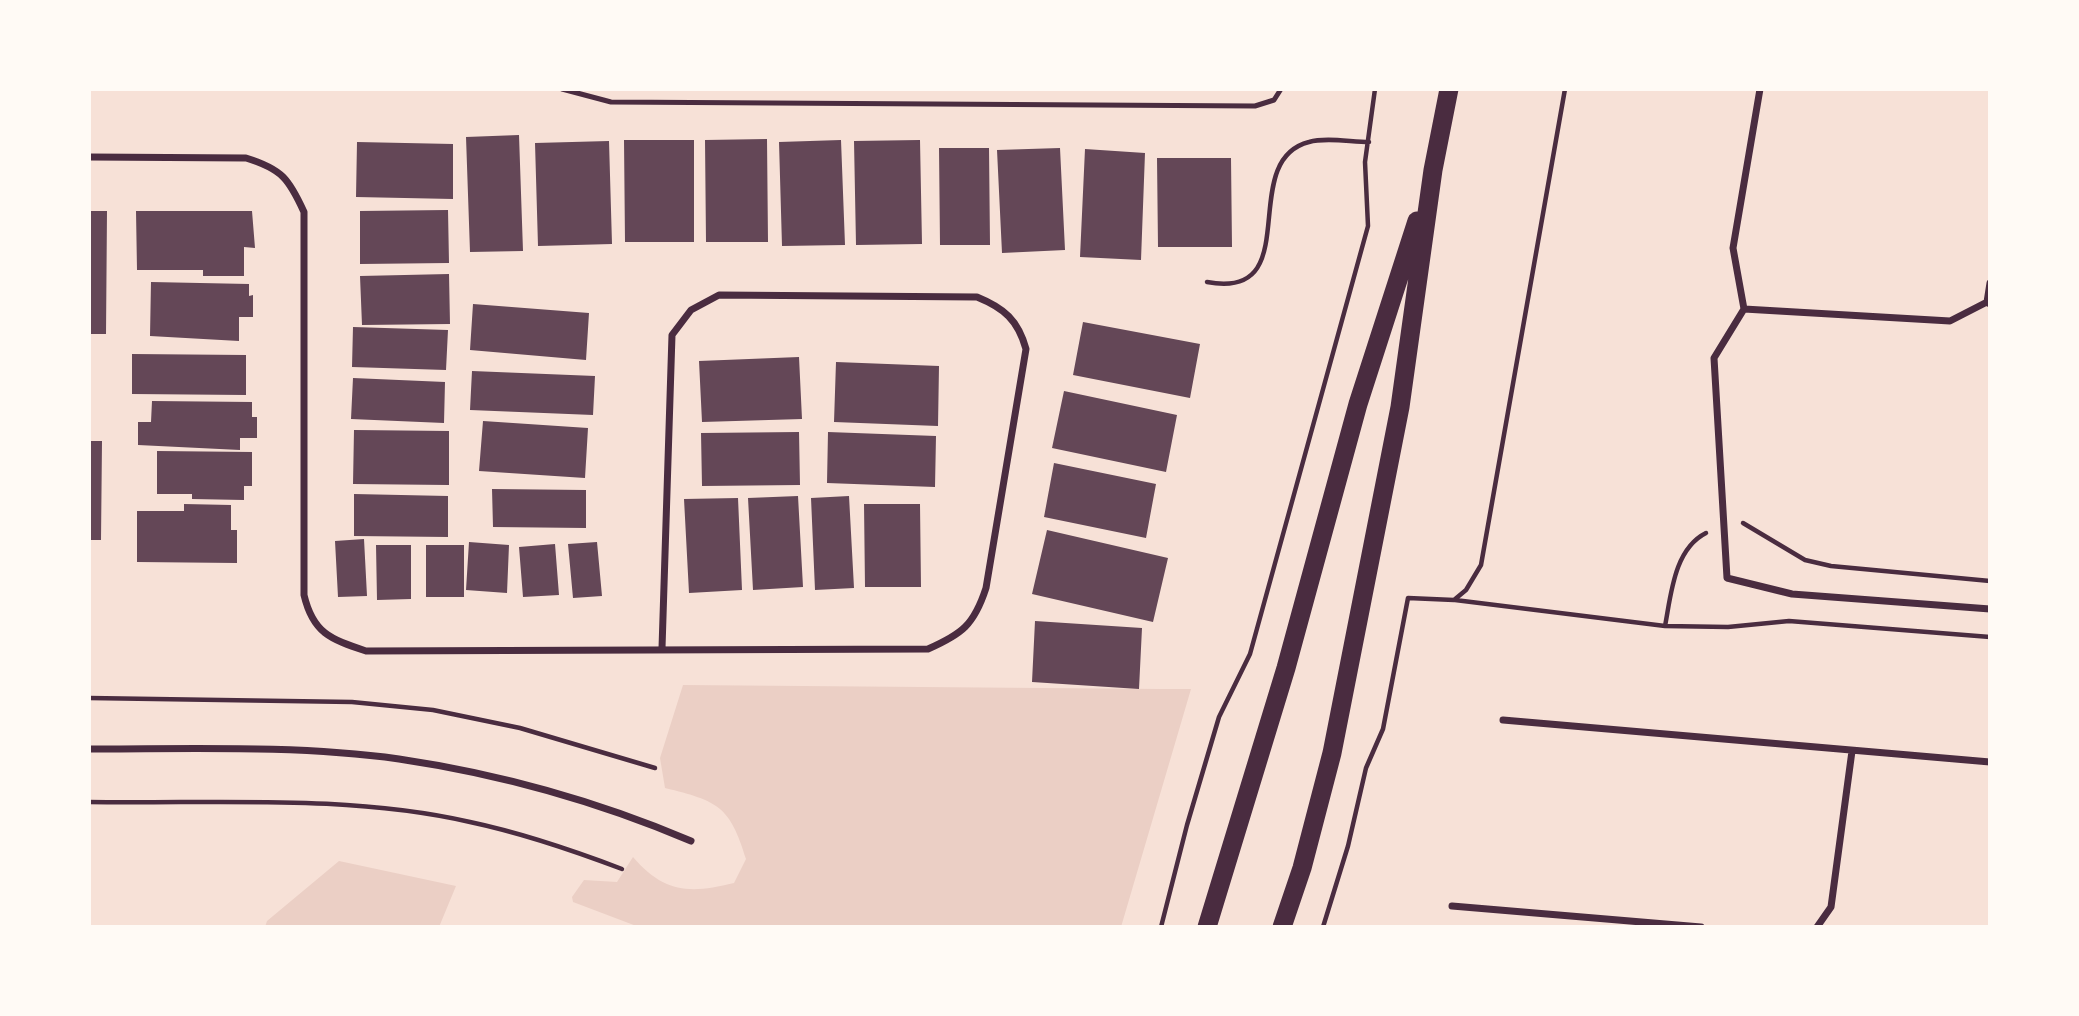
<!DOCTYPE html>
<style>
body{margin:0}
#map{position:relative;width:2079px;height:1016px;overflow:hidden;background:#f7e1d7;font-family:"Public Sans",sans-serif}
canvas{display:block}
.frame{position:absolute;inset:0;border:91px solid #fffaf5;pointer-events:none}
</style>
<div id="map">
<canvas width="2079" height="1016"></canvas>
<div class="frame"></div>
</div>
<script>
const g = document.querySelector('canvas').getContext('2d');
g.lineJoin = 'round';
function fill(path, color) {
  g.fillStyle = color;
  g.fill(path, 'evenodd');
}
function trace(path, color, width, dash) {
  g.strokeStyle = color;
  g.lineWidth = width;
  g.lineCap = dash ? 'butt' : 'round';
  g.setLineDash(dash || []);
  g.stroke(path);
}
fill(new Path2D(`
 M683,685L1161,689H1191L1121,927H639L573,902L572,897L584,880L617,882L633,857C664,893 690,894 734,883L746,859C730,806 718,801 665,788L660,758Z
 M339,861L456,886L439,927H265L267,921Z`), '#ebcfc5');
fill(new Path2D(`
 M519,135L523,251L470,252L466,137Z
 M767,139L768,242H706L705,140Z
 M624,140H694V242H625Z
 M841,140L845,245L782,246L779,142Z
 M920,140L922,244L856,245L854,141Z
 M609,141L612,244L538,246L535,143Z
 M357,142L453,144V199L356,197Z
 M939,148H989L990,245H940Z
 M1060,148L1065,250L1002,253L997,150Z
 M1085,149L1145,153L1141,260L1080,257Z
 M1157,158H1231L1232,247H1158Z
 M448,210L449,263L360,264V211Z
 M89,211H107L106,334H89Z
 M136,211H252L255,248L244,247V276H203V270H137Z
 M449,274L450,324L362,325L360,276Z
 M151,282L249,284V296L253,295V317H239V341L150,336Z
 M473,304L589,313L586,360L470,350Z
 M1083,322L1200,344L1190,398L1073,375Z
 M353,327L448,330L446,370L352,367Z
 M132,354L246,355V395L132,394Z
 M799,357L802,419L702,422L699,361Z
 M836,362L939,366L938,426L834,422Z
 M472,371L595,376L593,415L470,410Z
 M353,378L445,382L444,423L351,419Z
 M1064,391L1177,415L1166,472L1052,448Z
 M152,401L252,402V417H257V438H240V450L138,445V422H151Z
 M483,421L588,428L585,478L479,471Z
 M354,430L449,431V485L353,484Z
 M799,432L800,485L702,486L701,433Z
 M828,432L936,436L935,487L827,483Z
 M89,441H102L101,540H89Z
 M157,451L252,452V486H244V500L192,499V494H157Z
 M1054,463L1156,484L1146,538L1044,517Z
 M492,489L586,490V528L493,527Z
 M354,494L448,496V537L354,536Z
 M798,496L803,587L753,590L748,498Z
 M849,496L854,588L815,590L811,498Z
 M738,498L742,590L689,593L684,499Z
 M184,504L231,505V530H237V563L137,562V511H184Z
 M864,504H920L921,587H865Z
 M1047,530L1168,558L1153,622L1032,594Z
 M364,539L367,596L338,597L335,541Z
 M469,542L509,545L507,593L466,590Z
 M597,542L602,596L573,598L568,544Z
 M555,544L559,595L523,597L519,547Z
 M376,545H411V599L377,600Z
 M426,545H464V597H426Z
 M1035,621L1142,628L1139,689L1032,682Z`), '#644757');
trace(new Path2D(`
 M1207,282C1308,301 1235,161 1309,142C1326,137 1351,142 1369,142
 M1743,523L1805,560L1831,566L1990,581
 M1455,600L1665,626L1728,627L1789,621L1990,637
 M1665,626C1671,595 1674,549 1706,533
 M89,698L352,702L433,710L520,728L655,768
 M89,802C215,804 347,794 470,822C522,833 572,850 622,869
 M1161,927L1187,825L1219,717L1250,654L1368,226L1365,162L1375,89
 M1323,927L1348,846L1366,768L1383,729L1408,598L1454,600L1466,590L1481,565L1565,89`), '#4a2c40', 4.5);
trace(new Path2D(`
 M562,89L611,102L1255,106L1274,100L1281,89`), '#4a2c40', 5);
trace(new Path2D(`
 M1760,89L1733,248L1744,309L1950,321L1987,302
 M89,157L246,158C282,169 289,179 304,212V595C313,633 330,639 366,651L928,649C962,634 974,625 986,588L1026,349C1018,320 1004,308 977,297L719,295L691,310L672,335L662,648
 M1990,283L1987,302L1990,304
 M1744,309L1714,358L1727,578L1792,594L1990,609
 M1503,720L1990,762
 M89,749C192,749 297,745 399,759C500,774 597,801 691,841
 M1452,906L1701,927
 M1817,927L1831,907L1852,751`), '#4a2c40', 7);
trace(new Path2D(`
 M1207,927L1286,668L1358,404L1417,221
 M1282,927L1302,868L1332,753L1400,407L1433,170L1449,89`), '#4a2c40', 19);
</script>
